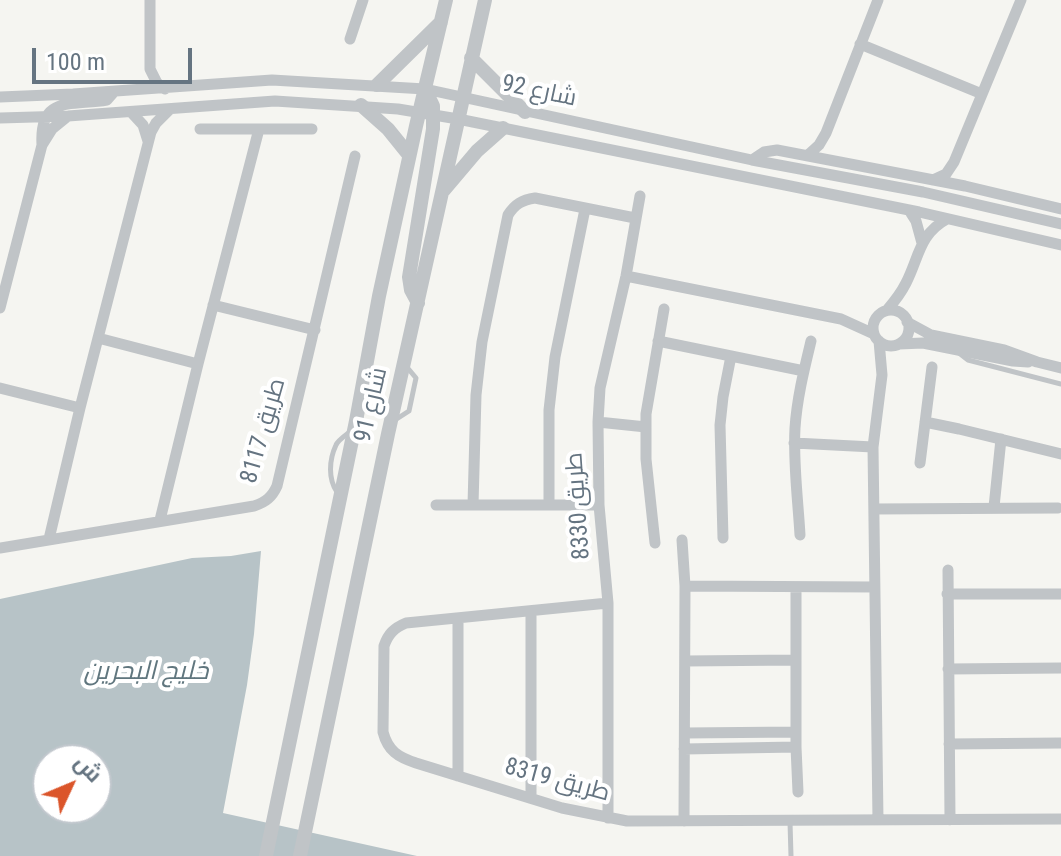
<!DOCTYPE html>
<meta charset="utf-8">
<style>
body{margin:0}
#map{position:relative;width:1061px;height:856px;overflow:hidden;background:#f5f5f1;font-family:"Roboto Condensed",Cairo,sans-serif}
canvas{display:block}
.north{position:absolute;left:32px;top:744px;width:80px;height:80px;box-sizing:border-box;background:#fff;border:2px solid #c1c7cd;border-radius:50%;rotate:46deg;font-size:22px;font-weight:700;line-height:32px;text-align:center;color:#657481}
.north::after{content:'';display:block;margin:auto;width:28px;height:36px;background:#db552a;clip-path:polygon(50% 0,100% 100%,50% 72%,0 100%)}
.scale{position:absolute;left:32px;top:48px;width:160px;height:36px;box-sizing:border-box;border:4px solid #657481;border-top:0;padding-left:10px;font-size:24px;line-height:28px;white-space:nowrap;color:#657481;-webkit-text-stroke:6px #fff;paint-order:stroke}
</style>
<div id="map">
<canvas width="1061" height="856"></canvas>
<div class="north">ش</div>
<div class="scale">100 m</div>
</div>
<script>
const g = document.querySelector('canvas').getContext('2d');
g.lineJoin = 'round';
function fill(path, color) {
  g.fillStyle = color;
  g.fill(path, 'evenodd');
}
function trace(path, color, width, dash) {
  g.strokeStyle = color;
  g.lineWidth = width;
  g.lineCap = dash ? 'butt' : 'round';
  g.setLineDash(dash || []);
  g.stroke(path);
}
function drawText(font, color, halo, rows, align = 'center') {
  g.font = font + ' "Roboto Condensed",Cairo,sans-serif';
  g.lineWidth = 8;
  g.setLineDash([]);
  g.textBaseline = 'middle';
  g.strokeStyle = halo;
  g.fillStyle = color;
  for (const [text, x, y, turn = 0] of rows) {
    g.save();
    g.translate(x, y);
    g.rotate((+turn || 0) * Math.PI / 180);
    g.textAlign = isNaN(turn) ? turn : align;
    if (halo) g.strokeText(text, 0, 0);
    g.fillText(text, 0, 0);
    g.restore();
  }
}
fill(new Path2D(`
 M261,551L254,634L247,685L223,813L417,856H0V599L192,558L231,556ZM48,760H96V808H48Z`), '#b7c3c7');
trace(new Path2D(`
 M959,353L968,360L1061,384
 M395,420L409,411L416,378L406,366
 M337,492C328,479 329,460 336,445C338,440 346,435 351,431
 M790,822L791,856`), '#c0c4c7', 5);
trace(new Path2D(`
 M150,0V69L157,83L165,89
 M350,39L363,0
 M860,44L982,94
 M0,97L73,94L272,80L425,89L752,160L923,192L1061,224
 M131,112L143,125L148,141
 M0,118L68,116L275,101L398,109L458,119L919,212L1061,245
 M200,129H312
 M42,145C39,95 71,106 107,100L114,92
 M808,155L819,145L826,133L878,0
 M752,160L764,152L777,150L965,186L1061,209
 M933,180L946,174L954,162L1021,0
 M909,210L916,221L922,243
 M626,276L841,319L874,334
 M213,305L315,330
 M0,308L42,145L52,129L68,116
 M887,310C894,302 901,293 906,283C919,258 919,234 947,219
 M873 328a18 18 0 1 1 36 0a18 18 0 1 1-36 0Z
 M907,322L931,335L1004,350L1037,362L1061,368
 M98,338L198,364
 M658,341L804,371
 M899,344L923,343L1013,361L1028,362
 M0,388L80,408
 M598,422L646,427
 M925,422L959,429L1061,454
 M794,443L873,447
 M920,463L932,367
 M436,505H599
 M473,505L476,395L482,342L508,215C515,204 522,200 535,198L635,218
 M549,505V410L555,357L585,209
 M994,507L1001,439
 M874,509L1058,508
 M160,520L198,364L259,129
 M800,535C798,500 793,463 795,428C797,398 804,370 811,341
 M723,538L720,425L723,397L731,356
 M49,539L80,408L151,132L156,123L170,109
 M682,540L685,586L684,821
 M655,543L646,459V414L664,309
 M0,548L254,506C266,502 272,497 277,486L355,156
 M948,570L950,820
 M685,586L874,587
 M796,587V747L798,792
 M947,594H1061
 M608,603L406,623C394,628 388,634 384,646L383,732C388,751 398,757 416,763L562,808L627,821L1061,819
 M458,619V776
 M685,661L796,660
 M948,669L1061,668
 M685,733L796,732
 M949,744L1061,743
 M684,749L796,747
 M531,798V611
 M608,818V603L599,505L598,422L600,388L626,276L640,196
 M878,820L873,447L882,375L879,341`), '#c0c4c7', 11);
trace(new Path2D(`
 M471,58L525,112
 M377,85L441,22
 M361,105L388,129L409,155
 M444,190L477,151L503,128
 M418,303L411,290L409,277L433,129V106L425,89
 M266,856L356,421L379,296L416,126L446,0
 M300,856L388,434L485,0`), '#c0c4c7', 14);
drawText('24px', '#657481', '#fff', [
 ["شارع 92",539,92,12],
 ["شارع 91",372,405,-77],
 ["طريق 8117",264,431,-74],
 ["طريق 8330",579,506,-94],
 ["طريق 8319",557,781,15]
]);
drawText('italic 26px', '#60767e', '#fff', [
 ["خليج البحرين",146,672]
]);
</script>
